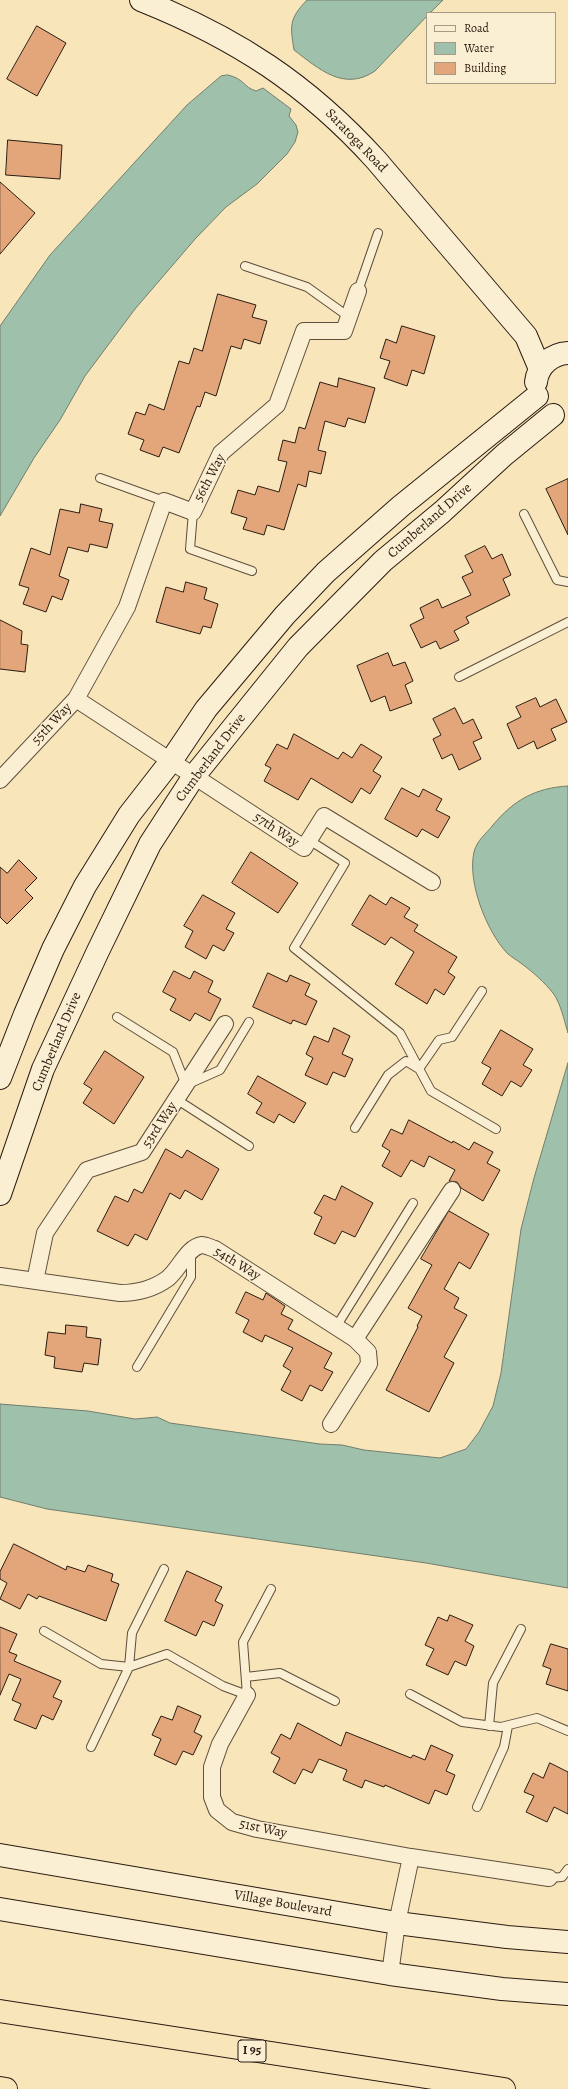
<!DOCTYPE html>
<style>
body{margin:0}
#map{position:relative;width:568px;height:2089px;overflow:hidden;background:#f8e6ba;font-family:Alegreya,serif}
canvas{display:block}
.legend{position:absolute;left:426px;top:12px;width:130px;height:72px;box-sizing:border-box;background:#faefd2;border:1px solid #a79a85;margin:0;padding:5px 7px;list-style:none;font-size:12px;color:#2b1b12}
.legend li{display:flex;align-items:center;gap:8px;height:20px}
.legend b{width:20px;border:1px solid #a79a85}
</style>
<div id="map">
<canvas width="568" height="2089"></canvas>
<ul class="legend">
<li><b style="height:5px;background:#faefd2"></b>Road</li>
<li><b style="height:11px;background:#9fc0aa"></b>Water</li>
<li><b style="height:11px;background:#e2a67a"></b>Building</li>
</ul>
</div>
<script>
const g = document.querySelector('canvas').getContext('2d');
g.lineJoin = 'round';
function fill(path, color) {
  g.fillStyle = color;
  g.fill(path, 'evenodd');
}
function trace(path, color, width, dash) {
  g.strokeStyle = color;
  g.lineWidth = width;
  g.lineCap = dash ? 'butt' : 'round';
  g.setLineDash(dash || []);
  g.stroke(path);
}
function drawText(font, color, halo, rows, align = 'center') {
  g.font = font + ' Alegreya,serif';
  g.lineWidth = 3;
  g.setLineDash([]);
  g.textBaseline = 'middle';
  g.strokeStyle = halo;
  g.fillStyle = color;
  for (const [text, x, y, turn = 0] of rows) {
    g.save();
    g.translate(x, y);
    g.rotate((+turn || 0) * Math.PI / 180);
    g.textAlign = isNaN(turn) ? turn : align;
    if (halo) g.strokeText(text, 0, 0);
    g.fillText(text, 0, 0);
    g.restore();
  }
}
const water = new Path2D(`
 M307,0H443L430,13H427V16L375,71C344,92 319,69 294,50C290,25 289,19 307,0Z
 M228,75C245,79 243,87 256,91L263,88L291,109L289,116L296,125L298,132L295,142L287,154L257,184L226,207L196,238L135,309L85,376L60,420L34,458L0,516V326L50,255L187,105L221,76Z
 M568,786V1033C564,1020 561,1004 553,993C545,983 533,972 522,964C517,960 511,957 507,953C487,932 467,882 474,852C477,840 486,834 493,825C514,800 535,788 568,786Z
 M568,1063V1588L426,1563L47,1509L0,1497V1404L88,1411L135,1419L157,1417L170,1423L320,1444L342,1445L364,1450L440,1458L466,1449L479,1432L493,1406L501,1373L521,1229L534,1178Z`);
fill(water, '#9fc0aa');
trace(water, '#717e6d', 1);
const building = new Path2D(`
 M37,26L66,43L37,96L7,79Z
 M8,140L62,145L60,179L6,175Z
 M0,182L35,213L0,254Z
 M218,294L256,305L252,317L267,321L260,344L244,339L241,349L231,346L216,396L205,392L200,407L197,406L179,453L163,447L159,457L140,450L144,440L128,434L136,412L145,415L149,404L164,410L179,361L189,364L194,348L202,351Z
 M402,326L435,336L424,374L412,370L407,386L384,378L390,361L380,358L386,339L396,343Z
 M339,378L375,388L365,423L348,418L345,427L325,421L318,450L326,452L321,474L309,471L306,487L298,484L284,530L267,525L264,535L243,529L247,518L231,513L238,490L255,495L258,486L279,492L287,462L278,460L283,440L295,443L299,427L305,429L320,382L337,387Z
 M568,479V535L546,489Z
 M81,504L102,509L99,521L113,524L107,548L90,544L88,552L68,547L59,576L69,580L62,600L52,596L46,612L23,604L29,588L19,585L31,548L50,555L60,509L79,513Z
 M485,546L492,559L502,554L511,575L503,579L510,595L466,617L469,623L454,631L459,640L440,649L436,641L421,648L410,625L424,618L420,608L438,599L442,608L471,595L462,577L473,572L465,556Z
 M186,582L207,588L204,599L218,604L211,628L203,626L200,634L156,622L166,587L183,592Z
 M0,620L22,631L21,644L28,645L25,672L0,669Z
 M388,653L393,666L405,662L413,681L405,685L412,703L390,711L385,696L371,702L357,666Z
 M536,698L540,707L556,699L567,722L551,729L556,740L537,749L534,741L518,749L507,724L521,717L516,707Z
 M455,708L463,724L473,719L482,738L473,742L481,759L459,770L452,754L442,759L433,739L441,735L433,719Z
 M294,734L338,759L343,752L352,758L361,744L382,757L373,771L381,776L370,794L361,788L352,803L311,778L298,800L264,781L271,768L265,765L277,744L287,749Z
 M402,788L419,797L423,789L442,799L436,810L450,817L438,838L422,829L417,837L385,819Z
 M251,852L298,883L278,913L232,883Z
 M19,860L37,878L25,890L33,898L7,924L0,917V867L7,873Z
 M203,895L235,913L226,929L234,933L224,951L213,945L206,959L185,947L193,931L184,926Z
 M370,895L386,905L391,897L410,908L404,917L418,925L414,931L457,957L448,972L455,977L444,995L435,989L427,1004L395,984L414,952L391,937L385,945L352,925Z
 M174,971L190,979L194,971L213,981L208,992L221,999L210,1021L195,1013L190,1021L170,1010L176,999L163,992Z
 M268,973L287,982L290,975L310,984L305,995L317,1001L306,1025L293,1020L291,1024L253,1007Z
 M334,1028L350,1036L342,1054L353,1059L345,1077L333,1072L327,1085L305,1075L313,1058L306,1054L314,1036L328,1042Z
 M501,1030L533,1049L523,1065L532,1070L521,1087L511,1081L502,1096L482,1084L491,1068L482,1063Z
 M105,1051L144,1077L114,1124L83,1103L92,1089L84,1084Z
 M258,1076L306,1103L294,1123L279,1114L274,1123L256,1113L262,1103L248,1094Z
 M409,1120L452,1143L453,1141L469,1150L474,1142L493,1152L487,1163L500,1170L483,1201L461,1188L457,1182L449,1181L455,1170L429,1156L424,1167L411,1160L401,1177L382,1166L390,1151L382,1146L391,1129L402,1134Z
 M166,1149L182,1158L187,1150L219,1169L202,1200L185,1190L180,1199L170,1193L147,1240L135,1234L128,1246L97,1231L115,1196L128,1202L134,1189L142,1193Z
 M342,1186L373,1203L355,1237L342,1231L335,1244L314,1234L322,1217L314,1213L324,1195L335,1200Z
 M449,1211L489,1234L470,1269L459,1262L444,1289L459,1298L454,1308L467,1315L444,1357L454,1363L429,1412L386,1390L418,1327L417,1326L422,1316L408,1308L432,1265L421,1259Z
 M246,1292L263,1300L266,1293L285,1306L281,1314L293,1320L288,1329L332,1353L324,1368L333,1372L322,1391L310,1385L302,1401L281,1390L291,1371L283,1366L293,1348L265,1335L262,1342L243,1332L249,1320L236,1313Z
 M66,1325L87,1327L86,1337L101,1339L98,1365L84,1363L82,1372L54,1368L55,1357L45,1355L48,1332L65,1334Z
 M14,1544L66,1570L67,1566L85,1572L88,1565L113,1574L111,1581L119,1584L106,1621L39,1596L37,1599L28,1594L20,1609L0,1599L7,1583L0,1579V1572Z
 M187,1571L222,1587L215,1601L223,1605L214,1626L203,1621L196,1636L165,1621Z
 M450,1615L473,1625L465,1641L474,1646L466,1666L455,1661L448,1675L426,1665L434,1649L425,1645L438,1617L447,1621Z
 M0,1627L17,1634L9,1652L17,1655L14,1661L61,1681L53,1697L62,1701L53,1720L42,1715L36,1729L14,1720L21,1704L12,1700L21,1679L9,1674L0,1695Z
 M551,1644L568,1649V1691L546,1684L551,1669L543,1666Z
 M178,1706L201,1716L194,1732L202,1736L193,1755L183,1751L176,1765L154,1755L161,1739L152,1735L161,1716L172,1720Z
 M298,1723L341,1746L346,1732L411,1758L413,1755L425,1760L431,1745L453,1755L446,1771L455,1775L447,1795L435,1790L429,1804L385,1785L384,1787L365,1780L362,1788L343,1780L347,1770L319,1759L312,1773L303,1769L295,1784L273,1772L280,1758L271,1753L281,1734L290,1739Z
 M550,1763L568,1772V1814L554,1807L547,1822L526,1812L534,1796L524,1792L533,1773L543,1778Z`);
fill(building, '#e2a67a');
trace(building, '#2b1b12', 1);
const lane = new Path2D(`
 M245,266L307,287L349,317
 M358,291L378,233
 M100,478L164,501
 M193,512L190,549L252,571
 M524,514L557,580L568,582
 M459,677L568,622
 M309,840L345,863L294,948L400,1033L431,1091L496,1129
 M117,1017L173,1052L186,1085L220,1070L249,1022
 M176,1099L249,1146
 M355,1128L388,1075L406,1061L419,1069L439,1040L452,1037L482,991
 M336,1327L413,1203
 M137,1367L191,1277V1253
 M44,1631L101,1664L129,1667L132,1633L164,1569
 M246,1677L280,1673L335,1701
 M410,1694L462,1722L501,1727L537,1718L568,1731
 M489,1726L493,1683L521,1629
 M91,1747L129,1667L167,1654L223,1686L247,1695L243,1642L271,1589
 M477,1807L504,1747L508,1726
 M549,1878L562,1877L568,1869`);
const street = new Path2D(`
 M76,699L304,848L324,816L432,882
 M0,780L76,699L127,607L164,501L193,512L221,453L277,405L304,331H344L358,291
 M0,1276L120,1293C137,1293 153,1289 167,1279C179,1270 187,1247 202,1245C206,1245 211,1248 215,1249L355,1339L368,1352L369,1364L331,1424
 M35,1281L45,1233L87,1170L142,1152L225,1024
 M355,1339L452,1190
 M247,1695L220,1744L212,1767V1797L217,1810L232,1822L257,1829L411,1857L549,1878
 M390,1974L397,1923L411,1857`);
const secondary = new Path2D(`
 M141,0C236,38 307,84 376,160L526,336L540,369
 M536,382C538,365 552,354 568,353
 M0,1078L25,1014L53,949L85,886L129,815L171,761L206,709L285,615L326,572L401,506L537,396
 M0,1194L43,1069L98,951L150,844L194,776L298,647L383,561L442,512L504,455L553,415
 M0,1855L397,1923L507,1937L568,1942
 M0,1909L390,1974L502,1989L568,1994`);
const highway = new Path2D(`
 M0,2011L504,2089
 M0,2088L6,2089`);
trace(lane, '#5e4e3c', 10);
trace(street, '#5e4e3c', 18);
trace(secondary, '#2b1b12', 24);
trace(highway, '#2b1b12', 24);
trace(lane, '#faefd2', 8);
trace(street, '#faefd2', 16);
trace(secondary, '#faefd2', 22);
trace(highway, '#f8e6ba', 22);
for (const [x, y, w] of [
 [252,2051,28]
]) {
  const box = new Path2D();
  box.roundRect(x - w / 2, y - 11, w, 22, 3);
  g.fillStyle = '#faefd2';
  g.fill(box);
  trace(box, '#2b1b12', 1);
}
drawText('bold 13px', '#2b1b12', null, [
 ["I 95",252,2051]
]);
drawText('14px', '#2b1b12', '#faefd2', [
 ["Saratoga Road",356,141,46],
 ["56th Way",210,478,-62],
 ["Cumberland Drive",430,521,-41],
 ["55th Way",52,724,-47],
 ["Cumberland Drive",211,758,-53],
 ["57th Way",276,830,33],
 ["Cumberland Drive",57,1042,-67],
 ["53rd Way",160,1125,-57],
 ["54th Way",237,1264,31],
 ["51st Way",263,1829,12],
 ["Village Boulevard",283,1904,10]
]);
</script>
